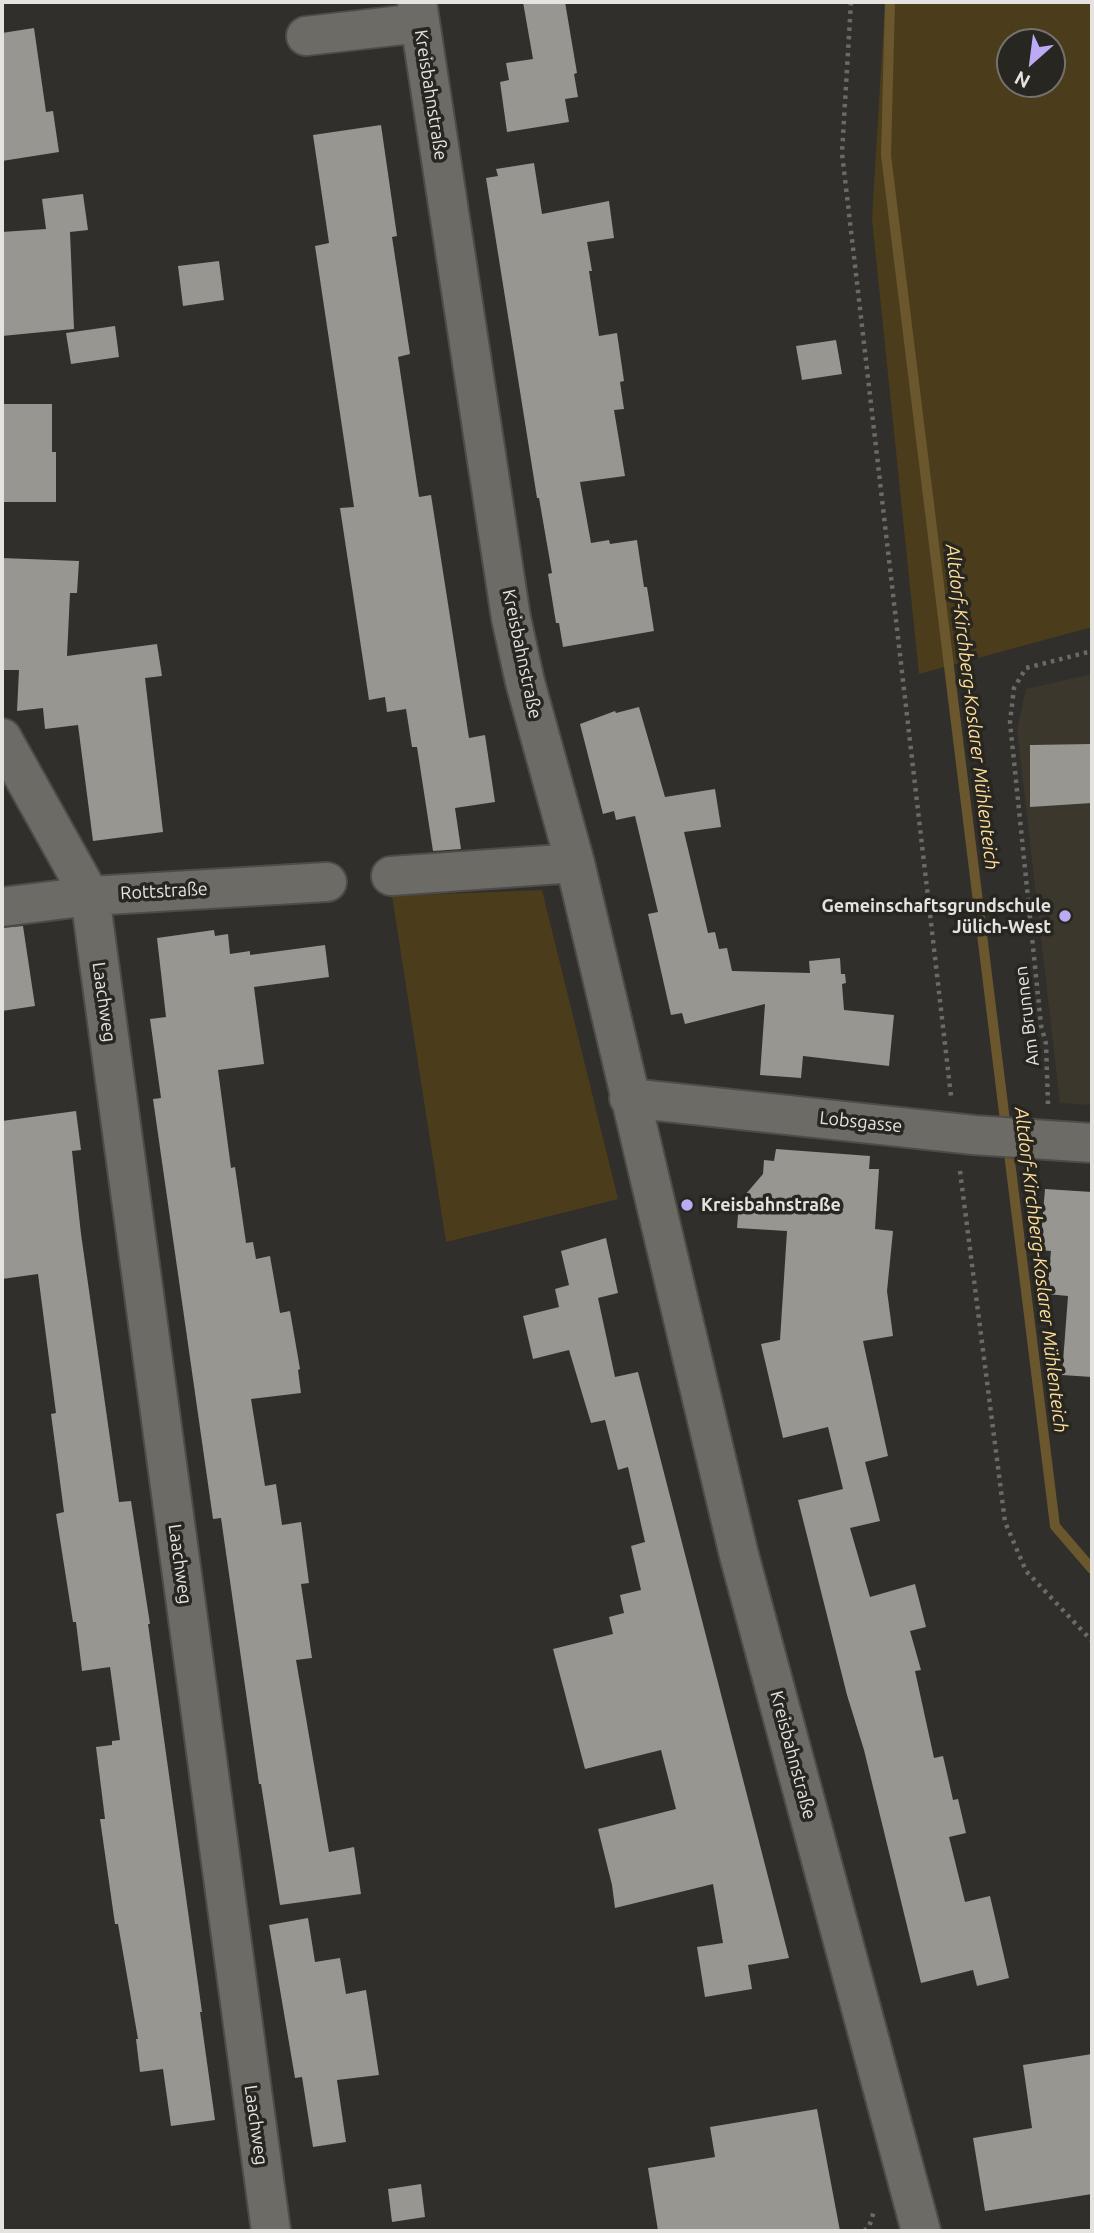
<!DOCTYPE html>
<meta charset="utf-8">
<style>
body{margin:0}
#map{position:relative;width:1094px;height:2233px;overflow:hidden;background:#312f2b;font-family:Ubuntu,sans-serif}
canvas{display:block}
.frame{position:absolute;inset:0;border:4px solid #e5e3e0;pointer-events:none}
.north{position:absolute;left:996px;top:28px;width:70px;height:70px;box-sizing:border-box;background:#282621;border:2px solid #74726d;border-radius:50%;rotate:208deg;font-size:19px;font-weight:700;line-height:28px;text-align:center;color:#e5e3e0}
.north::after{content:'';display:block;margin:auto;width:24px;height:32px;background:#bcaaf5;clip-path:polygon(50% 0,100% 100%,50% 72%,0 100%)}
</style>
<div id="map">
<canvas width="1094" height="2233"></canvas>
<div class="frame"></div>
<div class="north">N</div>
</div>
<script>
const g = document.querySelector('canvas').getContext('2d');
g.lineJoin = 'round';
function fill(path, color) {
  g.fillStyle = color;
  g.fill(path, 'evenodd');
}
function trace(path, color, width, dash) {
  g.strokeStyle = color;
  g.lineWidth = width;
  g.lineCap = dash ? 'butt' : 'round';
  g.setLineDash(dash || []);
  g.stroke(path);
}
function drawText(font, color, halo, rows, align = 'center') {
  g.font = font + ' Ubuntu,sans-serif';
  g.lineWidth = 7;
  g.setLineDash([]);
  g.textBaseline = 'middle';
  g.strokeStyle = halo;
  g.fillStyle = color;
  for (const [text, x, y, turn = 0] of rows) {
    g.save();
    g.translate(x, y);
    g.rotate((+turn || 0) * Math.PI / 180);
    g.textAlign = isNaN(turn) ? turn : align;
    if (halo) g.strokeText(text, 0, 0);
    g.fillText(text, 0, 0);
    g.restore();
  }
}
fill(new Path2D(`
 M1092,674V1105L1060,1103L1017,729L1026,689Z`), '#3c372d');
fill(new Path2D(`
 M885,2H1092V627L919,674L872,219ZM1010,42H1052V84H1010Z
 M542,890L618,1199L446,1242L392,896Z`), '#4b3c1c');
trace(new Path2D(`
 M890,2L886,155L1006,1129
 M1008,1145L1055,1526L1092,1569`), '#6a572e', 10);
fill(new Path2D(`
 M523,2H565L577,73L574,74L578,97L565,99L569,122L507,132L500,82L509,80L506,63L533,59Z
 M34,28L46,112L53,111L59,152L2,161V33Z
 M381,125L397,236L392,237L410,354L398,357L419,497L431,495L469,738L485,735L495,802L455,808L461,849L433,851L417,747H412L406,709L387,712L385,697L369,700L340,508L354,507L315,246L329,243L313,135Z
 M534,163L542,214L609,201L614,238L587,242L592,271H589L599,336L617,333L624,381L620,382L624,409L614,410L625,476L580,482L591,543L609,540L610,544L637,540L644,587H647L654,631L563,647L559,623H556L548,574L552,573L539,498H537L486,178L498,176L496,169Z
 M83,194L88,230L70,232L74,329L2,336V232L46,229L42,199Z
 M219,261L224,300L183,306L178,266Z
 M115,326L119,357L71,364L66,333Z
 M836,340L842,374L802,380L796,346Z
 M2,404H52V452H56V502H2Z
 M2,558L79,561L77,593H70L67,656L157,644L162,676L145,678L163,832L93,841L78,725L45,729L43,708L17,711L19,670H2Z
 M639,707L665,797L715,789L721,827L684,832L708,933L715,932L719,949L727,948L732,971L810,973L809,961L840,958L841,974H845L846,983L842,984L844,1010L894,1015L889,1066L803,1056L801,1078L760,1075L765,1004L685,1024L682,1013L671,1015L648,914L658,912L635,816L616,820L614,811L603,814L580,724L615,711L616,713Z
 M1092,744V803L1030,807V745Z
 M23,926L35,1006L2,1011V928Z
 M214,930L215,936L228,934L230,954L250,951V955L325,945L329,977L254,987L264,1064L218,1070L231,1168L235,1167L246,1243L253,1242L256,1259L270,1256L280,1313L290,1311L300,1369L298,1370L301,1393L251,1399L265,1486L276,1484L282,1525L301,1522L309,1583L301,1584L312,1658L296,1660L329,1852L354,1847L361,1894L280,1905L261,1784H259L221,1518L213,1519L153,1099L161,1098L150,1019L166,1017L157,938Z
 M76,1111L81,1150L72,1151L81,1234L119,1502L131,1501L150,1624H148L202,2012H200L215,2120L171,2126L163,2069L140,2072L136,2039H138L118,1924H115L100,1819H105L96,1747L112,1745V1741L120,1740L110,1667L82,1671L76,1622H73L56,1514L64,1512L51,1414L56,1413L38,1274L2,1279V1121Z
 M776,1149L870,1156L869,1169H879L875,1229L893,1231L887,1291L893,1336L863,1341L888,1456L865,1462L880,1521L850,1528L870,1597L915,1584L926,1627L910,1631L921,1670L915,1671L934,1758L943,1756L953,1800L958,1799L966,1833L949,1837L965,1902L990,1896L1009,1978L977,1986L973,1970L921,1983L864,1750L847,1695L798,1500L843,1489L828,1427L783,1438L761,1344L780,1340L787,1231L737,1228L739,1202L763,1174L764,1160L774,1161Z
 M1045,1189L1092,1192V1377L1062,1375L1068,1296L1047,1294L1051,1251L1040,1250Z
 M606,1238L618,1293L598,1298L615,1377L638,1372L789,1958L748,1965L752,1989L705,1997L697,1947L723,1943L713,1884L615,1908L612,1885L598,1829L676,1809L661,1750L585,1769L553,1649L613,1634L609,1617L624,1613L620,1595L641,1590L631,1546L645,1542L628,1467L618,1470L605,1420L591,1423L569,1350L533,1359L523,1316L559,1307L555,1289L569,1285L561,1251Z
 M308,1918L315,1962L340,1958L346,1994L366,1990L379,2075L337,2080L346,2142L313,2147L302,2077L295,2078L269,1925Z
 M1092,2054V2194L985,2211L973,2138L1032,2128L1023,2065Z
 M817,2109L840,2231H658L648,2168L715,2157L710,2127Z
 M421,2184L425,2217L392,2222L388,2189Z`), '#989691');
const minor = new Path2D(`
 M417,2L511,618L525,682L575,863L739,1555L921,2231
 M306,36L420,23
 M2,738L90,896L271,2231
 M391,876L575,863
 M2,907L90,896L327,882
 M629,1098L974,1135L1092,1143`);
trace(minor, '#4e4c49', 42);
trace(new Path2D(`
 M851,2L842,153L951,1096
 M1048,1104L1046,1044L1041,1025L1010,722L1014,688L1026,668L1092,651
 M960,1171L1005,1522L1026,1571L1092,1641
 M864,2231L869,2227L874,2211`), '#6c6a67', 4.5, [3.5, 5]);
trace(minor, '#6d6b66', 38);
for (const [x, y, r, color] of [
 [1065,916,7,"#bcaaf5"],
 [687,1205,7,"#bcaaf5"]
]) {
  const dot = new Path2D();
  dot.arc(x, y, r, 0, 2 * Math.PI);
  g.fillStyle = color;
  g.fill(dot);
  trace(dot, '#282621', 2.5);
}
drawText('18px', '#e5e3e0', '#282621', [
 ["Kreisbahnstraße",431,95,81],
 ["Kreisbahnstraße",522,654,78],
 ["Rottstraße",164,891,-3],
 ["Laachweg",104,1002,82],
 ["Am Brunnen",1027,1016,-97],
 ["Lobsgasse",861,1122,6],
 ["Laachweg",180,1564,82],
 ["Kreisbahnstraße",793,1755,75],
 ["Laachweg",256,2125,82]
]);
drawText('bold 18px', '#e5e3e0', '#282621', [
 ["Gemeinschaftsgrundschule",1051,906],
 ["Jülich-West",1051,927],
 ["Kreisbahnstraße",701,1205,"left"]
], 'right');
drawText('italic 19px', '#fedd99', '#282621', [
 ["Altdorf-Kirchberg-Koslarer Mühlenteich",972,707,83],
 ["Altdorf-Kirchberg-Koslarer Mühlenteich",1041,1270,83]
]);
</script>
